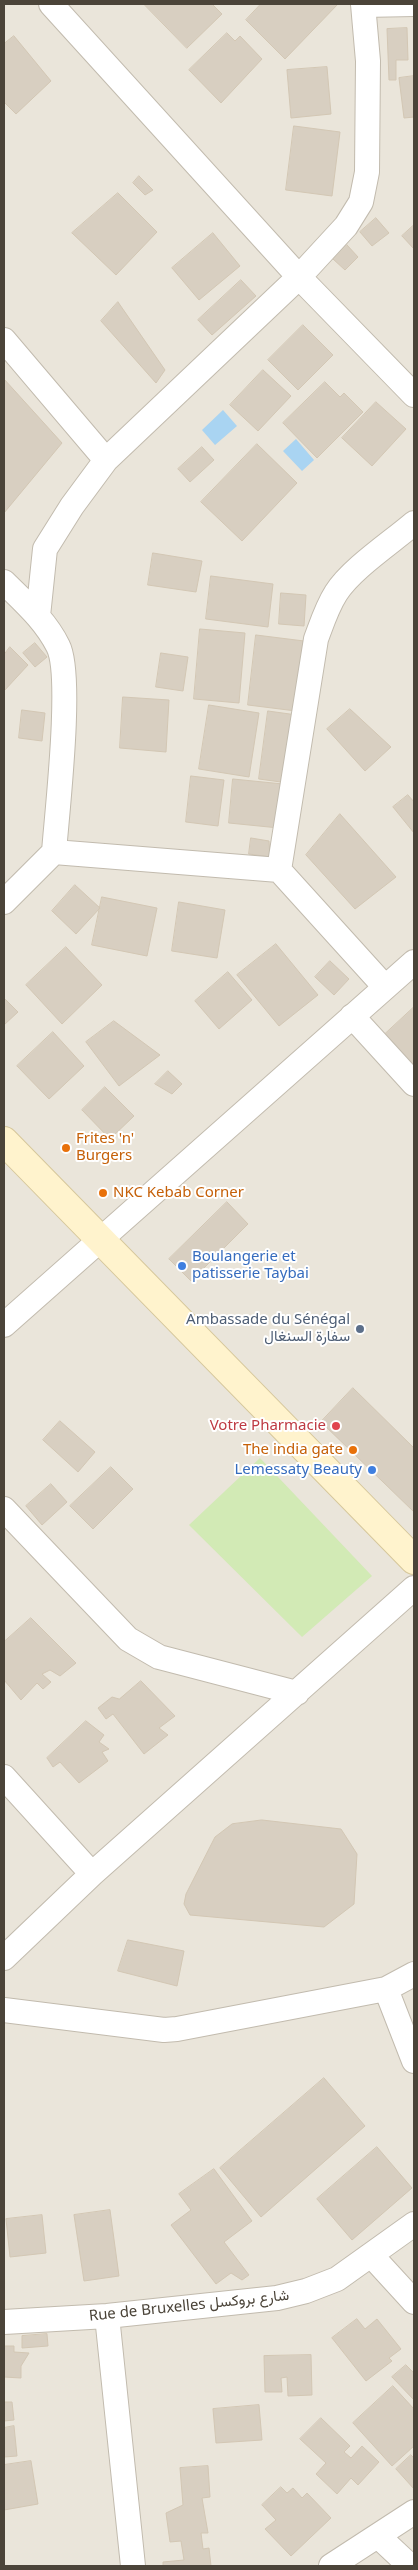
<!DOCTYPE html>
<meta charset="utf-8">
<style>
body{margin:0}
#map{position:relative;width:418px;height:2570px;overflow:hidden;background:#f6f3ec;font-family:"Noto Sans",sans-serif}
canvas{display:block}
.frame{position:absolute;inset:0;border:5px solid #4b4439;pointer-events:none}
</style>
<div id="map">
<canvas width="418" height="2570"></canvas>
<div class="frame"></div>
</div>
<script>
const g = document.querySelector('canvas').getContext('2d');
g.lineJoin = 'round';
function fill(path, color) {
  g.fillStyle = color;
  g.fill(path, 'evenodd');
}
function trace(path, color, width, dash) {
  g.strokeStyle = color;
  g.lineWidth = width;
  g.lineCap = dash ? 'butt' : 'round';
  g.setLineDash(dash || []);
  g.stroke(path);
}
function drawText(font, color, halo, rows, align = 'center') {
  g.font = font + ' "Noto Sans",Vazirmatn,sans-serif';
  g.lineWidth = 4;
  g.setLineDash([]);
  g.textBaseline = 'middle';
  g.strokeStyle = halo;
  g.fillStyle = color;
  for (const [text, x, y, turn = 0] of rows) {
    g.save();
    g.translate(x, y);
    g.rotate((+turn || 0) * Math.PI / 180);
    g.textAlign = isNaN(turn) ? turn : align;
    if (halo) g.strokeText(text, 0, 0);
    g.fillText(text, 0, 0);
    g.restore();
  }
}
fill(new Path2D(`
 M4,4H414V2566H4Z`), '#eae5da');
fill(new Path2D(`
 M260,1458L372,1576L302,1637L189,1525Z`), '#d2eab5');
fill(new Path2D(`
 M223,410L237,426L215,445L202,430Z
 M296,439L314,460L302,471L283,451Z`), '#a9d4f2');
const building = new Path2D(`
 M144,4H212L222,14L187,48Z
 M261,4H338L285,59L246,20Z
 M407,28L408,60H396V80H389L387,29Z
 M227,33L235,41L240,36L262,59L221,103L189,70Z
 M14,36L51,81L16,114L4,102V44Z
 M327,67L331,114L291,118L287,70Z
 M414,76V117L404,118L399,78Z
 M294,126L340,132L332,196L286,190Z
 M139,176L153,190L145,195L133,183Z
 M118,193L157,232L116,275L72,233Z
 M376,218L389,233L372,246L360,232Z
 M414,225V249L402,236Z
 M213,233L240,266L199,300L172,268Z
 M347,245L358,257L345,270L333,259Z
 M241,280L256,296L212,335L198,320Z
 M118,302L165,370L156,383L101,321Z
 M303,325L333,355L298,390L268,360Z
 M263,370L291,396L258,431L230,405Z
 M4,379L62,443L4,513Z
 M325,382L340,397L344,393L363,412L317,458L283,423Z
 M376,402L406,429L372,466L342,438Z
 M257,444L297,483L242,541L201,502Z
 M202,447L214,460L190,482L178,469Z
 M153,553L202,561L196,592L148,585Z
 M211,576L273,584L268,627L206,619Z
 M281,593L306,595L304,626L279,624Z
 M200,629L245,633L239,703L194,699Z
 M256,635L304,641L296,711L248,705Z
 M35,643L47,657L35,667L23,653Z
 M10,647L28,665L4,691V655Z
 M161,653L188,657L183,691L156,687Z
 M123,697L169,700L166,752L120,748Z
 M209,705L259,713L249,777L199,769Z
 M350,709L391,747L365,771L327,729Z
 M22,710L45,713L42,741L19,738Z
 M268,711L297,715L288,783L259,779Z
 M191,776L224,780L218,826L186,822Z
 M233,779L283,784L279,828L229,823Z
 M408,795L414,802V833L393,807Z
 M340,814L396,877L355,909L306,855Z
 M251,838L269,841L270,857L249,854Z
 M75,885L100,908L76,934L52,911Z
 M102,897L157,908L147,956L92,945Z
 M179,902L225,910L217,958L172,951Z
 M276,944L318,995L279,1026L237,975Z
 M66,947L102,985L62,1024L26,985Z
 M330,961L349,979L334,995L315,977Z
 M228,972L252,1000L219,1029L195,1001Z
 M4,998L18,1012L4,1025Z
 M414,1007V1068L383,1036Z
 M114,1021L160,1055L119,1086L86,1042Z
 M53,1032L84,1066L49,1099L17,1066Z
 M168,1071L182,1084L172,1094L155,1084Z
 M105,1087L134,1116L110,1139L82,1110Z
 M227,1202L248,1224L191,1281L169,1259Z
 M353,1388L414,1448V1512L321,1422Z
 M60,1421L95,1452L78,1472L43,1440Z
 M111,1467L133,1489L93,1529L70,1506Z
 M51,1484L67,1502L42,1525L26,1506Z
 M31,1618L76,1663L60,1676L50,1670L42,1674L51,1682L43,1689L37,1683L21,1700L4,1680V1642Z
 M141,1681L175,1716L159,1728L168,1735L144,1754L113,1714L106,1719L98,1708L112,1697L119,1699Z
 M86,1721L104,1735L99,1742L109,1749L102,1752L108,1761L79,1783L60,1762L53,1767L47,1758Z
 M262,1820L341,1829L357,1854L354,1904L324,1927L190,1915L184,1904L186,1894L215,1837L232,1824Z
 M128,1940L184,1951L177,1986L118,1971Z
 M324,2078L365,2126L261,2217L220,2168Z
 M377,2147L412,2188L352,2240L317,2199Z
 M214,2169L252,2221L224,2242L249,2275L242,2280L231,2273L216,2284L171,2225L191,2210L179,2194Z
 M110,2210L119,2276L84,2281L74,2215Z
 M42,2215L46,2253L10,2257L6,2219Z
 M357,2319L365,2329L377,2319L401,2349L389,2358L392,2361L366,2381L332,2338Z
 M47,2334L48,2346L22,2348V2336Z
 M4,2346H14V2352L29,2353L21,2366V2378L4,2377Z
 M311,2355L312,2395L288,2396L287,2377L281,2378L282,2392H265L264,2356Z
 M406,2365L414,2373V2400L392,2377Z
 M393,2386L414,2409V2446L392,2466L353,2423Z
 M4,2402H12L14,2420L4,2421Z
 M259,2405L262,2440L216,2443L213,2409Z
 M321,2418L350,2446L344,2452L351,2458L362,2446L379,2462L358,2485L351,2478L337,2494L316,2474L326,2463L300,2439Z
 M14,2426L17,2456L4,2457V2428Z
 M411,2455L414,2458V2489L396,2469Z
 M31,2461L38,2504L4,2510V2465Z
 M208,2466L210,2497L202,2498L208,2533H201L203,2549L209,2548L211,2566H163V2562L184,2560L181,2541L170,2542L166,2513L183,2505L180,2468Z
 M281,2487L287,2493L293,2488L302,2498L307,2493L331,2518L291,2556L265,2529L276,2520L262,2505Z`);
fill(building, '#d8cfc1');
trace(building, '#d3c7b4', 1);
const street = new Path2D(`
 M51,4L299,277L414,395
 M363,5L414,4
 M4,340L106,460
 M4,582C24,602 45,620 58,646C73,675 57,812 54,852L4,902
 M38,616L45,549L72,506L106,460L299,277L346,226L361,202L367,172L368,61L363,4
 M54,852L279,870L385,987
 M279,870L316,639C322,623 327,607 336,593C351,569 392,542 414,523
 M352,1016L414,1084
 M4,1325L414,962
 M4,1509L128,1639L159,1657L297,1693
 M4,1777L92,1874
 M4,1958L92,1874L414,1588
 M386,1989L414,2061
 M4,2010L164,2030L177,2029L386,1989L414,1974
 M371,2255L414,2302
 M107,2316L133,2566
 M4,2322L107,2316L277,2298L306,2291L337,2279L414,2224
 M379,2537L410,2566
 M331,2566L414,2512`);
const secondary = new Path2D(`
 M4,1141L414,1560`);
trace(street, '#c2bbae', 26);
trace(secondary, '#d6c79b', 30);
trace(street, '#fff', 24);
trace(secondary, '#fff3cd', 28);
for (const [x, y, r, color] of [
 [66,1148,5,"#e8710a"],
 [103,1193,5,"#e8710a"],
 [182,1266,5,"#3f7fe0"],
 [360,1329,5,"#5c6f8a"],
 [336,1426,5,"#e0444e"],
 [353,1450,5,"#e8710a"],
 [372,1470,5,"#3f7fe0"]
]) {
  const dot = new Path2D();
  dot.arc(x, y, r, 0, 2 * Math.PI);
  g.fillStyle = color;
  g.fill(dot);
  trace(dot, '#fff', 2);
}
drawText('15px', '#c56008', '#fff', [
 ["Frites 'n'",76,1139],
 ["Burgers",76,1156],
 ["NKC Kebab Corner",113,1193],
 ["The india gate",343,1450,"right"]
], 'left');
drawText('15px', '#366cbe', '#fff', [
 ["Boulangerie et",192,1257],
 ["patisserie Taybai",192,1274],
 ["Lemessaty Beauty",362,1470,"right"]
], 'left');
drawText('15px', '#4e5e75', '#fff', [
 ["Ambassade du Sénégal",350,1320],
 ["سفارة السنغال",350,1337]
], 'right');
drawText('15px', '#be3a42', '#fff', [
 ["Votre Pharmacie",326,1426]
], 'right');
drawText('15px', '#4b4439', '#fff', [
 ["Rue de Bruxelles شارع بروكسل",189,2306,-6]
]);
</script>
